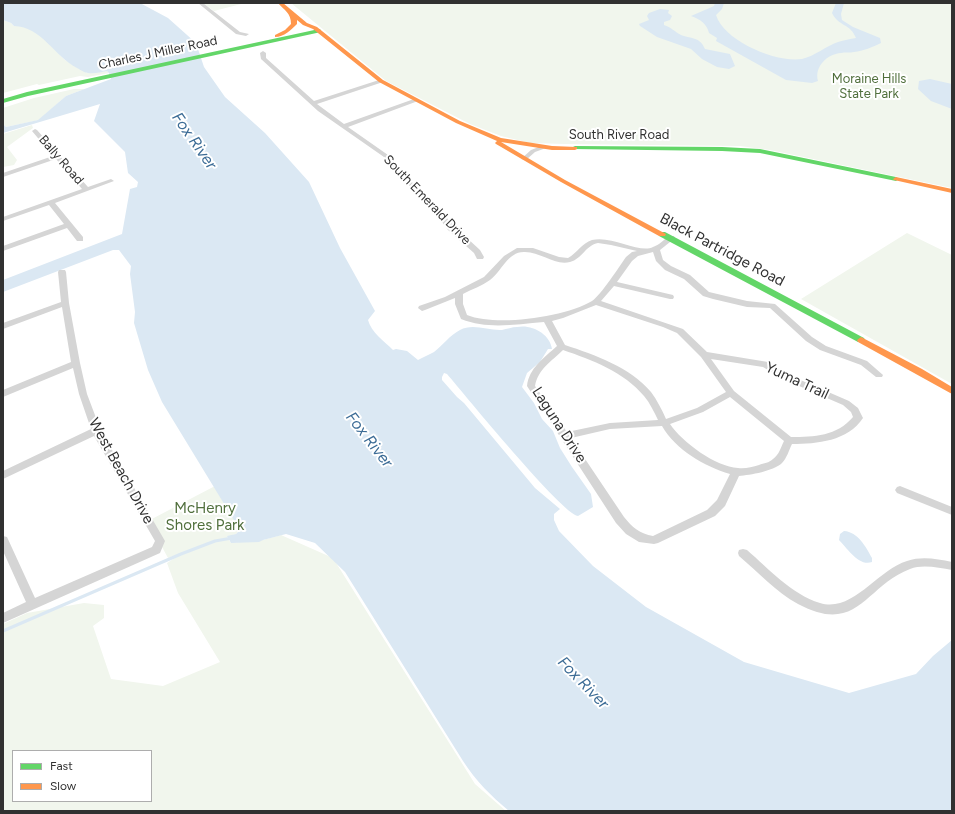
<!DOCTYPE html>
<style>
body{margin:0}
#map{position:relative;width:955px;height:814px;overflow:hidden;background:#fff;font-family:Figtree,sans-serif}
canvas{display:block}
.frame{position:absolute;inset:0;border:4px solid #313131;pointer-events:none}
.legend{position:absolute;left:12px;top:750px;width:140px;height:52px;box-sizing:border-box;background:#fff;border:1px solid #adadad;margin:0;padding:5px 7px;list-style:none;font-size:12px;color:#313131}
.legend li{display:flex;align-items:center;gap:8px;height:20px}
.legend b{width:20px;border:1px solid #adadad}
</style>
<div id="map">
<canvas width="955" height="814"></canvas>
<div class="frame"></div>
<ul class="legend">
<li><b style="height:5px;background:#63d668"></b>Fast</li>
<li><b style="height:5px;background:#ff974d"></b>Slow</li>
</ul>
</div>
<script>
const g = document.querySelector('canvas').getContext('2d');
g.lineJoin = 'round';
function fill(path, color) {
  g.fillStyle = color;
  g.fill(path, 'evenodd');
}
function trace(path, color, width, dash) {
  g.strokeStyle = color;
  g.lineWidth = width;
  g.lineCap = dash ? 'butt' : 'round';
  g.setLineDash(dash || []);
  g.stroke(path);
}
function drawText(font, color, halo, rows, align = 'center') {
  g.font = font + ' Figtree,sans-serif';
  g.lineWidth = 4;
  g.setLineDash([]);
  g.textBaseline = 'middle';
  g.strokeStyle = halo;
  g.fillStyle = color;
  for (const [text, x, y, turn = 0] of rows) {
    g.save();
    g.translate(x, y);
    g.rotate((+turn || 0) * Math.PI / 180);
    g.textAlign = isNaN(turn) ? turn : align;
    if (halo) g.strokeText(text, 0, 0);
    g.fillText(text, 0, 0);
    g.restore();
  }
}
fill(new Path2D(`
 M203,3H245L214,11Z
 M291,3H952V188L770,150L740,146L565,144L530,143L501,136L470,124L386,81Z
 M3,20L11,23L14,26H25L37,32L65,60L87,73L107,71L109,73L88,77L80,76L39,85L37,84L3,93Z
 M74,89H85L66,96L39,120L6,127L3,124V108L34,98Z
 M32,125L33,128L7,147L17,160L14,165L3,167V134Z
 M907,233L952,255V384L801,299Z
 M215,486L240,530L236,534L227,537L231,543L263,540L281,535L333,558L475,784L506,811H3V624L27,613L84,603L104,605V618L93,626L111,679L163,686L220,662L178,593L167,563L184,552L168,558L148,521ZM13,751H151V801H13Z`), '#f1f6ed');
fill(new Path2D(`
 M3,3H140L168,18L196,43L204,67L225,97L265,133L309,182L340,248L375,311L368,320C371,332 384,341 393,350L396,349L407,351L418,360C423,357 429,355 434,352C442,346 450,335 460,330C473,323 489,331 502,330C507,329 512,327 517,327C532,324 550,334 552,349H548L540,362L527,373L522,387L534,403L542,419L553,431L560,448L572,467L591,494L593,507L578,516C562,514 464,394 447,374L444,373L442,377V380L457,397L464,403L535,488L560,509L554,514V520L559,531L593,566L646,607L744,662L849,693L916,674L933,656L952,640V811H509C491,796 476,781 463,761L345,572L315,543L286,534L263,540L259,542L231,543L227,536L236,534L240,530L162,402L148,370L134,323L135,312L130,274L131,266L119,250H113L3,292V280L122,234L130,189L137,187L138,182L128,173L125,152L94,121L100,104L3,133V124L6,127L38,120L66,96L111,79L109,73L107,71C101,72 94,74 88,73C85,73 81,70 77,68C54,56 42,27 14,26L11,23L3,20Z
 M715,3H724L722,9L716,15C724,41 776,63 802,59C815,56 826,46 838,42C844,40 850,39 856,38C850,23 839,27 832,13L836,3H844L841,14L842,20L853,27L880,38L881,43C873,47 863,51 854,52C850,53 845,52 841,53C827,54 814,67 818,81L812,83L786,80L716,41L717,38L709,33C707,24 700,19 691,16L714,6Z
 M660,9L669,10L668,13L672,16L670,20L664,22V25C671,27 675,32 681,35C692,39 700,37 705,49L730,54L735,66L729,69L717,67L702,59L691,49L657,37L640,26L639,24L649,20L647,16L649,13Z
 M930,79L952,84V109L931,101L918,89L919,81Z
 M844,531C858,532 866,547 872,558V562C859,567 847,548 839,540L840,534Z`), '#dbe8f3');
trace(new Path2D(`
 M3,631L181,554L215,541L232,538`), '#dbe8f3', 3);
fill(new Path2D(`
 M198,3H203L240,32L249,34L246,36L236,34Z
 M263,51L266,53V58L314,101L379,80H383V82L317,104L344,124L414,99H418V101L348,127L388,155L419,190L431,200L454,226L480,250L484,257L483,259H477L474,253L448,230L427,202L415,192L384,157L318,111L261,59L260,53Z
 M35,129L37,130L88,187L111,179L114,181L55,203L83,237V241H77L67,228L3,251V246L64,224L49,205L3,221V217L82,189L56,159L3,177V173L53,156L32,131Z
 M544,145L547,147L546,148L535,152L526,160L521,159L531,150Z
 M668,236H674L675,238L660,250L663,260L671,266L690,275L709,292L747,301L775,304L812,337L826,346L867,361L883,375L882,377H876L861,365L820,350L806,341L770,308L747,307L713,299L703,296L684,279L665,270L656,261L653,252L638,256L632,261L617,282L673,295L674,297L673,299H670L614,286L601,301L683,329L707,352L768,362L789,375L849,401L858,408L863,418C848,441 817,444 792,444C789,450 787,458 782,463C774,471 750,475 739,476L725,506L715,516L658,543L654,544L639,542L626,534L616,523L527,386C529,368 544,358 557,346L544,322C516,324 489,330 461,319L455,304V298L425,310L422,311L418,308L419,306L445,297L484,277L504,256L517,248H533L559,257L568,258C577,253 582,243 592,240C612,235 640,254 653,247C659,245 664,240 668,236ZM598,243L611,245L637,251L632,252L626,257C619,267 601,295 592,301C565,317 497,327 467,315L463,304V294C472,289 482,286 490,280C502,271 508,251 525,252C541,252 555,266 570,262C582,259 586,245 598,243ZM596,305L663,327L677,333L701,357L726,392L697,408L666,419C662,410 657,400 651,392C630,367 595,355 565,345L552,321L563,318ZM563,350C592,360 624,372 644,396C650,403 654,412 658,420L610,423L567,432L535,386C538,369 552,361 563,350ZM711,359L763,367L783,379L843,405L851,412L853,417C837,436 814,437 791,437L734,391ZM730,397L784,441C781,447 779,455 773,459C769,463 764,463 759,465C752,467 745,469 738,468C716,467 682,442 670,424L703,412ZM662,426C676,450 704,466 730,474L717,500L707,510L653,536C640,534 632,527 624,517L571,438L610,429Z
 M59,270H65L66,272L69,303L80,363L87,394L101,431L165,541L160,553L3,623V613L26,602L3,551V536L7,537L35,598L152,547L155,541L94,436L3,479V471L91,429L79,394L73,368L3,397V390L71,362L62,307L3,329V323L61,302L58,272Z
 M900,486L952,507V515L897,493L895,490L897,487Z
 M743,549L747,550C769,569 791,594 820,603C853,613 877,570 907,561C922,556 937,559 952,562V570C939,568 923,564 910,569C865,586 858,636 798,604C776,592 758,572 739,556L738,553L739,550Z`), '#d5d5d5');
fill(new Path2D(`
 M319,29L321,30V32L28,96L3,103V99L27,92Z
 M575,146L722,147L760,149L896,177L899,179L896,181L760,153L722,151L573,149V147Z
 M659,232H665L864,338L865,340L864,342H858L659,236Z`), '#63d668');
fill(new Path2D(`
 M278,3H283L307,23L317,27L383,80L460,121L501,138L552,146L577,147V149L575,150H552L501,142L565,180L666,234L665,236H659L561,182L496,144L495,143L497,141L456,123L379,82L313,29L303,25L297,20V24C291,30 284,37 275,37V35L285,30L291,24C291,13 284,10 278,3Z
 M896,177L952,189V193L894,180L893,179Z
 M861,337L922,369L952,387V394L858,342L857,340Z`), '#ff974d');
drawText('13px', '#313131', '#fff', [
 ["Charles J Miller Road",158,53,-12],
 ["South River Road",619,135],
 ["Bally Road",61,160,49],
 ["South Emerald Drive",427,200,46]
]);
drawText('13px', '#506f3c', '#fff', [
 ["Moraine Hills",869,79],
 ["State Park",869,94]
]);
drawText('15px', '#313131', '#fff', [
 ["Black Partridge Road",722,250,28],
 ["Yuma Trail",797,381,25],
 ["Laguna Drive",559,425,57],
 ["West Beach Drive",121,471,61]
]);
drawText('15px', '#506f3c', '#fff', [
 ["McHenry",205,509],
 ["Shores Park",205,526]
]);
drawText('italic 16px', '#3c6c96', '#fff', [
 ["Fox River",194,141,55],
 ["Fox River",369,440,52],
 ["Fox River",583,683,46]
]);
</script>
